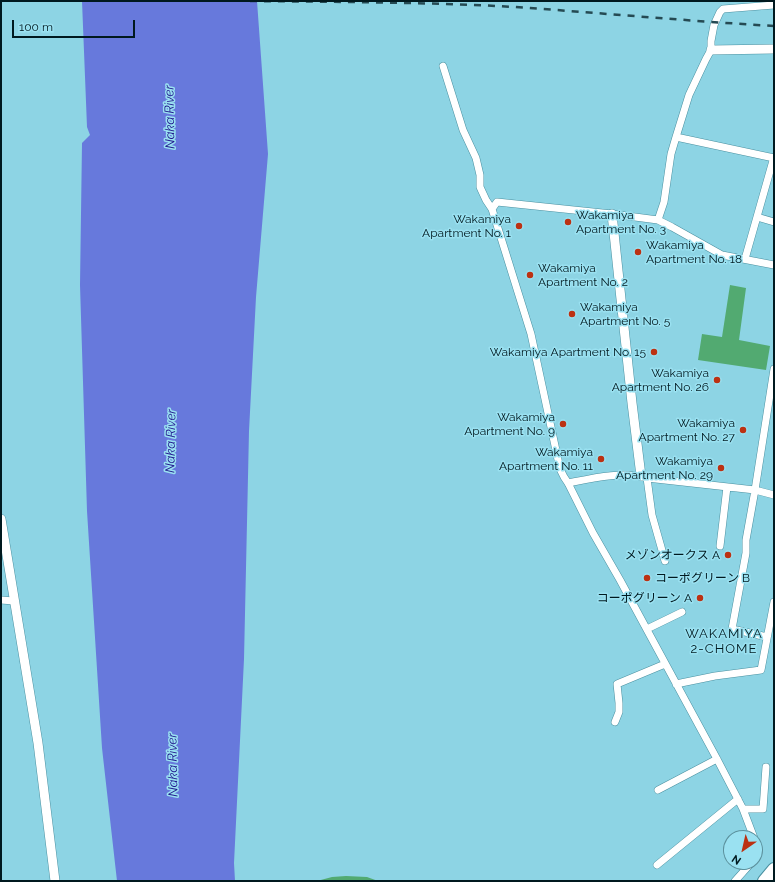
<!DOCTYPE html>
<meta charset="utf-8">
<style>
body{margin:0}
#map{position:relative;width:775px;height:882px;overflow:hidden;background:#8dd4e4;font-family:Raleway,sans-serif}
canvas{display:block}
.frame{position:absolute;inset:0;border:2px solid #00191f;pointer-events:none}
.north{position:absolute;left:723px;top:830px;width:40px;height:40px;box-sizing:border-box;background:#9ae1f1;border:1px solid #5c919d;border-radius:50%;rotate:214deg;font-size:11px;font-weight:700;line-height:16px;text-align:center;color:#00191f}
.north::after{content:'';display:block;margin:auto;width:14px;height:18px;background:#bc3112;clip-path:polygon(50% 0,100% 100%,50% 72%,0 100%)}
.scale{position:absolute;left:12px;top:20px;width:123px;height:18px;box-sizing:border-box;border:2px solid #00191f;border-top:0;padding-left:5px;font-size:12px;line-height:14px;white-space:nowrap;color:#00191f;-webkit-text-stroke:3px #9ae1f1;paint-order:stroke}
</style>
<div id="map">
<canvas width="775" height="882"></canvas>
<div class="frame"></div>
<div class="north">N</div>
<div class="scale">100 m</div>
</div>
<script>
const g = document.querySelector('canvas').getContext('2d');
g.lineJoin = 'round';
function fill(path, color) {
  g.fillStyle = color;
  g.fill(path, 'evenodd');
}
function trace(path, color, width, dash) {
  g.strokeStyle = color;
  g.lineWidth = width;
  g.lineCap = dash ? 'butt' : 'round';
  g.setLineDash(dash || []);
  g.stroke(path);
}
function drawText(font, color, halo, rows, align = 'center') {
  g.font = font + ' Raleway,"Noto Sans JP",sans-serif';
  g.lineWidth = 3;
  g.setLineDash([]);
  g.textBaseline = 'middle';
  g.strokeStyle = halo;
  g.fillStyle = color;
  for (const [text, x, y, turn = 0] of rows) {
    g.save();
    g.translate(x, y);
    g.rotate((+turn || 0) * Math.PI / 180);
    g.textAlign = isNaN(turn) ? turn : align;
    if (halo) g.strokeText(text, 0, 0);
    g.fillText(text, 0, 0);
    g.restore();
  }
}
fill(new Path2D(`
 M730,285L746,288L739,340L770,346L766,370L698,360L702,334L722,337Z
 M346,876L367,877L378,881H317L332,877Z`), '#52aa71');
fill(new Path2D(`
 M82,1H257L268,154L256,297L249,431L244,659L234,863L235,881H117L102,748L87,511L80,285L82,143L90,135L87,127Z`), '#6779dc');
const minor = new Path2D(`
 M443,66L463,130L476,158L480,175V187L486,200L492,209
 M676,137L774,158
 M757,217L774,222
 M658,220L664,202L671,154L676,137L689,95L706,59L711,50V41L714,25L720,12L723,9L774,5
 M745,259L774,157
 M647,478L652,515L665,561
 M568,483C593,478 622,471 647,478L755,490L774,495
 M720,546L727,487
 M1,600L14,601
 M647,629L682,612
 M767,637L732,629L746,553V540L755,490L774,369
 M676,684L715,676L761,670L774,602
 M615,722L619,712V703L617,684L665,664
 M658,790L717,759
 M743,809H763L766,767
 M754,838L743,809L717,759L620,580L593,533L568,483L564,477L560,469L531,334L492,209L497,202L612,214L658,220L672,227L722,255L774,265
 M755,843L757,848L755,858
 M657,865L738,799
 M735,881L752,862`);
const tertiary = new Path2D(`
 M711,50L774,49
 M612,214L632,403L641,476
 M1,519L38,743L55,881`);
const trunk = new Path2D(`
 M764,881L774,869`);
trace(minor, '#4a90a0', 8);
trace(tertiary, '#4a90a0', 10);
trace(trunk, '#4a90a0', 14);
trace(minor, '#fff', 7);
trace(tertiary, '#fff', 9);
trace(trunk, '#fff', 12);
trace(new Path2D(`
 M250,1C338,2 427,2 515,7C601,13 688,21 774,26`), '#254a53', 2.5, [7, 7]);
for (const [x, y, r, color] of [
 [568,222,4,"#bc3112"],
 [519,226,4,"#bc3112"],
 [638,252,4,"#bc3112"],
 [530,275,4,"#bc3112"],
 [572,314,4,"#bc3112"],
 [654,352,4,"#bc3112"],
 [717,380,4,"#bc3112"],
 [563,424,4,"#bc3112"],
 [743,430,4,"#bc3112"],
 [601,459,4,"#bc3112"],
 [721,468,4,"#bc3112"],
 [728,555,4,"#bc3112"],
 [647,578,4,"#bc3112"],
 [700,598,4,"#bc3112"]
]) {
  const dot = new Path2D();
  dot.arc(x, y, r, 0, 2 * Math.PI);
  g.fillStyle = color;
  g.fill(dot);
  trace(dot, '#9ae1f1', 1.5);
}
drawText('12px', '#00191f', '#9ae1f1', [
 ["Wakamiya",576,215,"left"],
 ["Apartment No. 3",576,229,"left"],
 ["Wakamiya",511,219],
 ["Apartment No. 1",511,233],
 ["Wakamiya",646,245,"left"],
 ["Apartment No. 18",646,259,"left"],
 ["Wakamiya",538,268,"left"],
 ["Apartment No. 2",538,282,"left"],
 ["Wakamiya",580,307,"left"],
 ["Apartment No. 5",580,321,"left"],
 ["Wakamiya Apartment No. 15",646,352],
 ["Wakamiya",709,373],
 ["Apartment No. 26",709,387],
 ["Wakamiya",555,417],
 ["Apartment No. 9",555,431],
 ["Wakamiya",735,423],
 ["Apartment No. 27",735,437],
 ["Wakamiya",593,452],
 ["Apartment No. 11",593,466],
 ["Wakamiya",713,461],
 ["Apartment No. 29",713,475],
 ["メゾンオークス A",720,555],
 ["コーポグリーン B",655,578,"left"],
 ["コーポグリーン A",692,598]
], 'right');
drawText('italic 13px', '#21178d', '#9ae1f1', [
 ["Naka River",170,117,-91],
 ["Naka River",171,441,-89],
 ["Naka River",173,765,-91]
]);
g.letterSpacing = '1px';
drawText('13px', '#00191f', '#9ae1f1', [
 ["WAKAMIYA",724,634],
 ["2-CHOME",724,649]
]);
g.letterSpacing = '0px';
</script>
